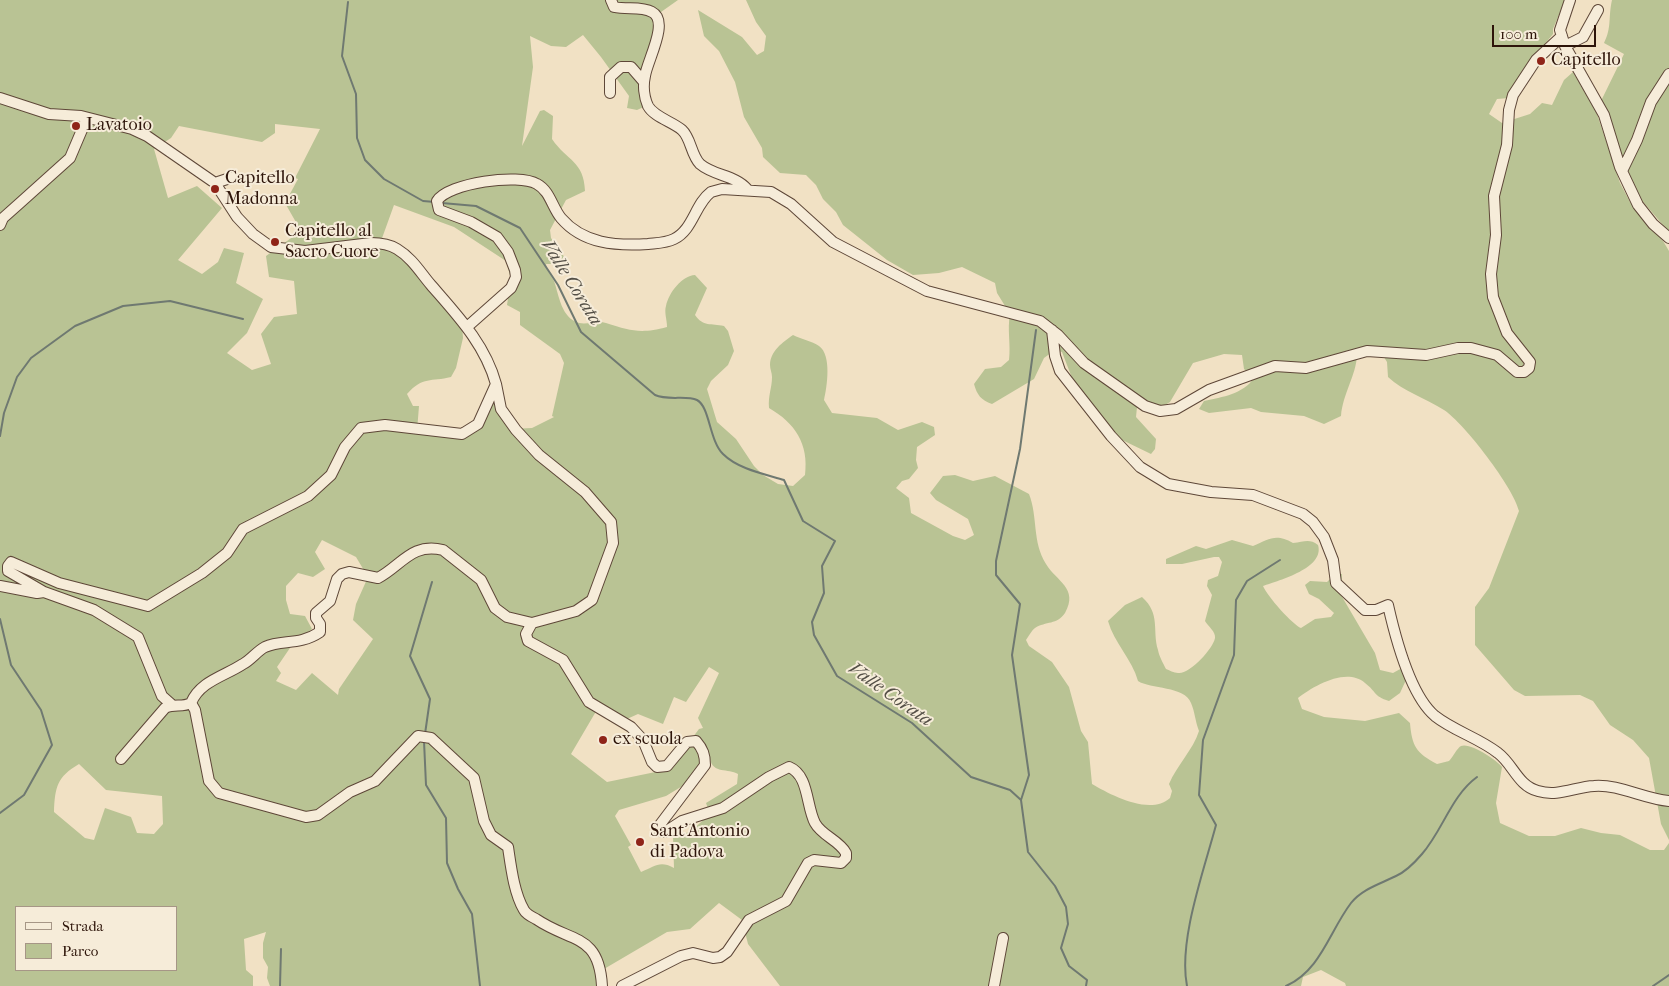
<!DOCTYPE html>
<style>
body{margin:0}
#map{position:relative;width:1669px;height:986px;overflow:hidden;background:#f1e1c4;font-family:"IM FELL French Canon",serif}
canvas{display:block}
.legend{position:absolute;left:15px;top:906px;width:162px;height:65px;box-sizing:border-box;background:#f6ecd9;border:1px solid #a69686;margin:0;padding:6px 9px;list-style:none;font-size:15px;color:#2d1409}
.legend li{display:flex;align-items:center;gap:10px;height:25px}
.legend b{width:25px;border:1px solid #a69686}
.scale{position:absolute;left:1492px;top:25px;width:104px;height:22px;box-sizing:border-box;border:2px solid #2d1409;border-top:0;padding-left:6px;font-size:15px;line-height:18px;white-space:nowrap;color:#2d1409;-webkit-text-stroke:4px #f6ecd9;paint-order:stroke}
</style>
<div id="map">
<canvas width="1669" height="986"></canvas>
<ul class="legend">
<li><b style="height:6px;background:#f6ecd9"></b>Strada</li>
<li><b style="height:14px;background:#b9c394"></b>Parco</li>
</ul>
<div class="scale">100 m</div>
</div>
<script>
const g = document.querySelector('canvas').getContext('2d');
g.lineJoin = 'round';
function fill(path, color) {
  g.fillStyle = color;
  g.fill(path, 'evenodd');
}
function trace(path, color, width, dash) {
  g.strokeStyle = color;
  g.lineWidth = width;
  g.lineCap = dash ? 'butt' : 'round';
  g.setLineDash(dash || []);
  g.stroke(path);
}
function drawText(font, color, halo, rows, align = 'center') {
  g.font = font + ' "IM FELL French Canon",serif';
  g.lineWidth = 4;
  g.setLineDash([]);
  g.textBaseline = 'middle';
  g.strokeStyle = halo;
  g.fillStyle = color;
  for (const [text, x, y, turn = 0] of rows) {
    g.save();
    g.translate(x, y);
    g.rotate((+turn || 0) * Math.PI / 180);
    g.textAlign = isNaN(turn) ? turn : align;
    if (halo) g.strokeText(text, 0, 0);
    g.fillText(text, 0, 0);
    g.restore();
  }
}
fill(new Path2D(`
 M0,0H678L661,12L656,24L646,77L648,105L637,110L627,108L629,96L601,57L583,35L566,47L551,46L530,36L533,67L522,146L540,111L544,110L553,116L552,139C567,161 584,161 585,191L566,200L550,230L551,238L565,258L557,269L553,264H546C547,272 551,275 554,281C559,295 561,318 579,323C588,325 597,320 606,323C631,331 641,334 667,327C667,320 664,312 666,306C669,292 682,276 695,275L707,288L695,315C703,327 711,323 724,326L728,331L734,351L728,365L711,381L707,389L717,422L736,439L754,466L763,475L778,484L793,486L805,475C809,444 795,423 769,408C768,395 772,388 772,377C772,373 770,369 770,365C770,351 783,342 793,335C801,339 812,341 819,346C832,355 827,387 824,400L832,413L877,418L898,430L922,422L934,427L935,435L917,447L916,460L918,468L909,479L902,481L896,488L909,498L911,513L953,536L965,540L974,535L968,519L936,500L930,493L943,476L955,475L973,481L995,476L1029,494C1038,517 1032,542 1046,564C1056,581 1079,588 1065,613C1057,625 1046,621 1035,628C1032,630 1028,637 1026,640L1029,646L1052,662L1069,687L1081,731L1088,742L1092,784C1111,795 1150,816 1170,798L1172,791L1169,784C1177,765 1193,750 1199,731C1195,721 1195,712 1191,703C1185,686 1150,689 1138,681C1132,659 1114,643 1108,621L1125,605L1142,597C1161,614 1152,630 1158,650C1159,656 1163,663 1166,669C1169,670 1174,673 1178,673C1189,675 1213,649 1215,638C1216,632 1208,626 1205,621L1212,595L1207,586L1208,580L1218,576L1222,562L1219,557H1214L1182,564H1166V559L1196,546L1206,549L1232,540L1253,546C1269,539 1276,533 1293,543C1304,542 1309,538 1318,545C1325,568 1280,580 1263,586C1267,596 1293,625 1301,628L1315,619L1331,617L1334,613L1319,599L1309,594L1305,585L1310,581L1327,582L1334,575L1342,574L1341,595L1375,653L1380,670L1393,673L1402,668L1406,680L1400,693L1389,701C1373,696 1377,692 1365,683C1346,667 1314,686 1298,698L1302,709L1324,717L1365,721L1399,713L1410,723C1412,746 1416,753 1437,764L1449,761C1453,757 1457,748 1461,746C1470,742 1497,760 1502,767L1496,803L1500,823L1529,836H1555L1581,828L1601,833L1620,835L1650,850H1664L1669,843V986H1346L1345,983L1321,970L1303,977L1301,986H780L748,944L742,920L719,903L690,929L667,932L604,969L602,986H270L267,978L268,967L263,958V943L266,932L244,939L246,970L253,976V986H0ZM275,124L320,129L295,178L298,179L285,203L301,231L266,256L269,277L294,281L297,314L274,317L261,334L271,364L252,370L227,353L247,333L263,299L236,283L244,253L224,248L218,262L202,274L178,260L222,208L197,186L168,198L154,149L171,138L179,126L262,142L275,133ZM394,205L454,227L506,261L511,279L507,305L520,312V325L560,354L564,363L552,416L554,417L532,428L511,429L494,398L461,436L417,431L419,406H413L407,394C423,376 431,382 451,377L456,368L463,338L462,324L413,263L381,241ZM322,540L356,557L368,577L356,604L353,620L373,639L339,689L338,695L312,673L296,690L276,681L281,673L277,667L292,645L312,629L305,616L290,614L286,600V586L298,573L313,577L325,569L315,552ZM709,667L719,673L698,718L703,728L699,729L693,737L697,746L686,748L670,769L607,782L571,754L598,708L618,723L638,714L663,724L674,697L686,702ZM710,759C713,774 728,768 738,774L737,784L706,803L710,814L690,832L673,836L674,868C659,860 655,867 641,872L628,847L631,845L615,816L619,810L666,796L689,782ZM79,764L106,790L162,796L163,824L154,834L137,833L131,817L105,808L94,840L85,838L54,812C55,787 57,777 79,764ZM16,907H176V970H16Z
 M746,0H1565L1553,29V34L1524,70L1509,98L1497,99L1489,114L1502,123L1530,114L1542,103L1552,105L1564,80L1573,72L1597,114L1620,183L1630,202L1663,241L1669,251V840L1661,824L1649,758L1633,740L1610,725L1593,701L1580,695L1525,696L1514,690L1475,645V607L1489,588L1519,511C1514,488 1464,423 1444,410C1425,398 1403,391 1388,377L1387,362L1382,354L1357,355C1356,376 1343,393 1341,416L1324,424L1304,416L1261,412L1251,408L1209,413L1199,409L1204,401C1223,397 1243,394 1254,378L1244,369L1242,355L1224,354L1193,363L1170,402L1160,408L1140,406L1137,407L1136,417L1156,439L1155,449L1151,454L1116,437L1072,378L1062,352L1055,350L1044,358L1034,379L992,404C981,400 977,395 974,384L985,369L1001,367L1009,360C1011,344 1007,330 1010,314L997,293L995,283L962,267L939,273L913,275L887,260L843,225L836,212L823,199L816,185L806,175L780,173L763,157L762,148L744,117L735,82L719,51L704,36L698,10L742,37L757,55L764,51L766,36L756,22Z
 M1612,0H1669V232L1638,196L1630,179L1601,101L1624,54L1604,43C1612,27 1608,18 1612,0Z`), '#b9c394');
trace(new Path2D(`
 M348,2L342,56L356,94L357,138L365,160L384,179L423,201L435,202
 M442,203L476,206L520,228L558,285L581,332L655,395C668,401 686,395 697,400C710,407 709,440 723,454C738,469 764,474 784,480L803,521L835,541L822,566L824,593L812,622L814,635L837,676L912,723L971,777L1010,790L1021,800L1028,852L1055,886L1066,907L1068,924L1061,948L1069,966L1087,980L1086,986
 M0,436L4,413L17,377L31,358L75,326L123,306L170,301L243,319
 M0,619L11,665L41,710L52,745L24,795L0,813
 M425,734L430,699L410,656L432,582
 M424,741L426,785L446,818L447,863L458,889L472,914L480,986
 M1021,800L1029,775L1012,655L1020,604L996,575V561L1020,449L1036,330
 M280,986L281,949
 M1187,986C1178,941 1204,870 1216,825L1199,795L1203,740L1234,655L1236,600L1247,581L1280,560
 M1286,986C1321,970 1329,932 1351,903C1362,889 1380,884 1396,876C1405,872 1416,861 1422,854C1443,830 1451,796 1477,777
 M1653,986L1669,975`), '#6f7971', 2);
const minor = new Path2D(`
 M611,0L614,7C627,10 641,6 652,12C670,21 647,61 645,76C643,85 644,97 648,106C654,117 673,122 682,130C691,138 691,155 700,164C714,176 735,175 747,189
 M1570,0L1560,30L1565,46L1604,115L1620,167L1638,205L1653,224L1669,238
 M1565,46L1583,37L1598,10
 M610,93V77L621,67H631L644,82
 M0,98L49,114L81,116L132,129L147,136L215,183L237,217L253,234L271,247L305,251L371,243C380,243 389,244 397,249C412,258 420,272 431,285C457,315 485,344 496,384L478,424L462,434L385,425L361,428L345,447L331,475L308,496L243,529L227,553L202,573L148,606L59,583L11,562L8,566V571L44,592L37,593L0,586
 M1622,171L1637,140L1651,102L1669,74
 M215,183L233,177
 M0,225L3,218L21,202L70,158L87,118
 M467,327L511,288L516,277L515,270L508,252L497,237L471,222L439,210L437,201C448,183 519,173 537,184C550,191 552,207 561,218C583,244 616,246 648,244C657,243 666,243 674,239C693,230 695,204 711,192L722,189L771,192L791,204L833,242L927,291L1040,321L1058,335L1084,363L1145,406L1160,411L1176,409L1209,390L1275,366L1306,368L1367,351L1426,355L1458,348H1471L1497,355L1517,372H1524L1529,368L1530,362L1507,333L1493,297L1491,274L1496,235L1494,196L1507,145L1509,110L1513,95L1536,60L1562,36
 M1052,330L1055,356L1060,371L1111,436L1140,467L1168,484L1211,492L1253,495L1303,514L1313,522L1324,537L1333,560L1336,583L1365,610H1376L1388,605C1395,636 1410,695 1435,716C1454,731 1479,738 1498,753C1513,764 1518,786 1538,791C1558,797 1575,787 1594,786C1619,784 1644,799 1669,801
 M496,384L501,409L516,430L539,455L585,492L611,522L613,543L592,600L576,611L532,623
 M44,592L94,610L138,637L162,696L171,704
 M532,623L526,634L528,641L563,660L589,702L631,727L643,740L652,762L657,767L667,766L687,742L696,741C703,749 705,755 705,765L659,826L660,831L665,832L682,821L723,808L769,777L789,767C809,775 806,806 815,823C822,836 839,840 846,853V858L841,863L814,860L808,863L786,901L749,920L727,952L720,957L713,958L693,953L681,956L622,986
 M191,703L195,710L209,781L219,793L306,817L318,815L350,792L375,781L418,736L431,738L474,778L484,821L491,835L508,847C511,867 514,893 524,910C526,914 532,917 536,919C571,943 599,933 602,986
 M191,703C200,681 225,676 243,664C251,660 257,651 265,647C282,639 299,646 320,632V624L316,618V613L330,601L337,579L342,574L349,572L378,578C401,566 412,542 443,550L481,580L495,608L507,617L532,623
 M121,759L165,708C174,703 182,708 191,703
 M994,986L1003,938`);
trace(minor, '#5e4738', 12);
trace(minor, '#f6ecd9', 10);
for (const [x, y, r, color] of [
 [1541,61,5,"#8f2418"],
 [76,126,5,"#8f2418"],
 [215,189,5,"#8f2418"],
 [275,242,5,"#8f2418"],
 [603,740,5,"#8f2418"],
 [640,842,5,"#8f2418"]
]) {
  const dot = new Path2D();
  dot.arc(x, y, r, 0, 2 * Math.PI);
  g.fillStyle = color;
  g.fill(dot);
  trace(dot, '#f6ecd9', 2);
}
drawText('18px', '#2d1409', '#f6ecd9', [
 ["Capitello",1551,61],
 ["Lavatoio",86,126],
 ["Capitello",225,179],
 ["Madonna",225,200],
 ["Capitello al",285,232],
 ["Sacro Cuore",285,253],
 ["ex scuola",613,740],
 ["Sant'Antonio",650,832],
 ["di Padova",650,853]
], 'left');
drawText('italic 19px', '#544f46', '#f6ecd9', [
 ["Valle Corata",571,283,58],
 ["Valle Corata",890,695,35]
]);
</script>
